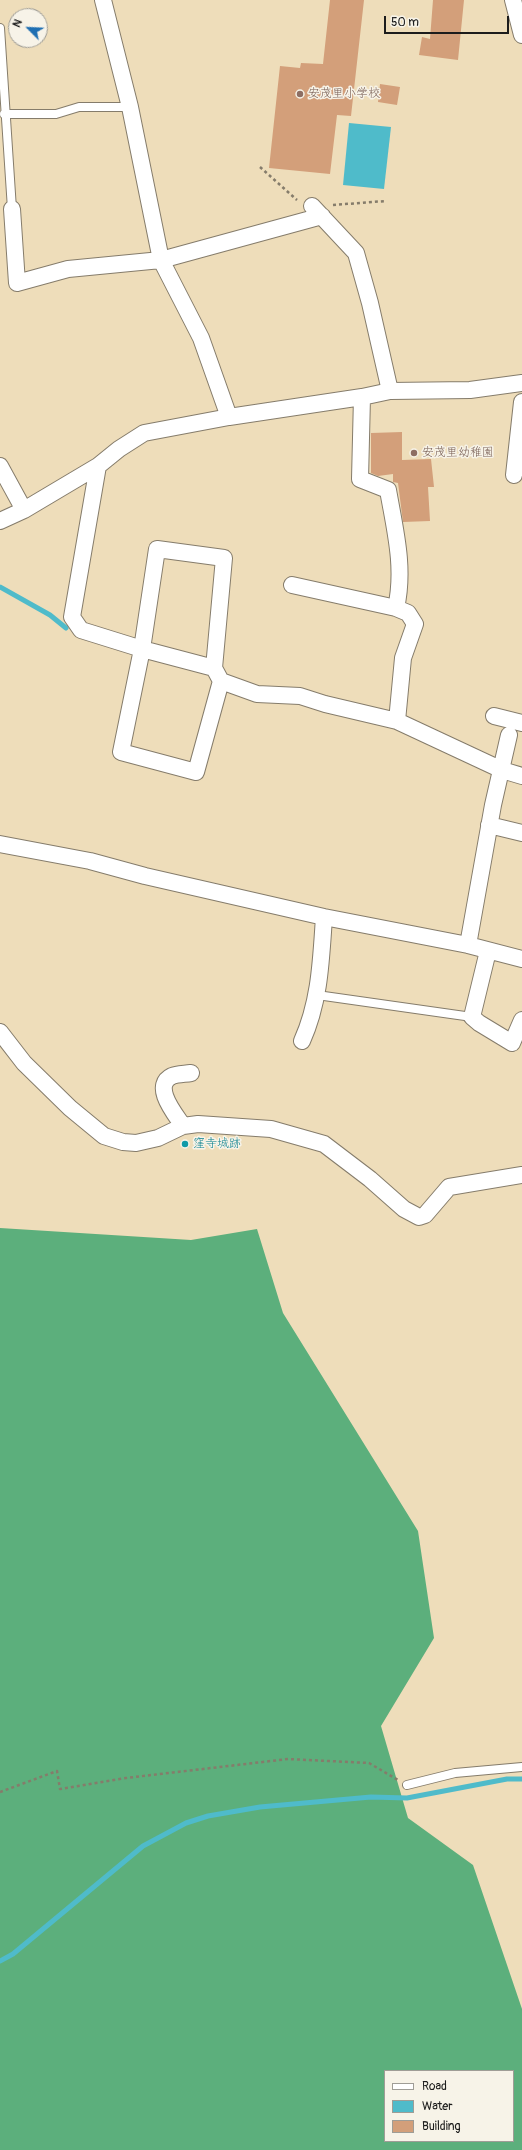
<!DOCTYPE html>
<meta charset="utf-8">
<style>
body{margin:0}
#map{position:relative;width:522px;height:2150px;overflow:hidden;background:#eeddba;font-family:Pangolin,sans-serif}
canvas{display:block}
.legend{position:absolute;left:384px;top:2070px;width:130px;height:72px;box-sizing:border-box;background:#f7f3e8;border:1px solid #9f9d96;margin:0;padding:5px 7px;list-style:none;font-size:12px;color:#1c1c1c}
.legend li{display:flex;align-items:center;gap:8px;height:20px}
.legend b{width:20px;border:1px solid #9f9d96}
.north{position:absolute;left:8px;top:8px;width:40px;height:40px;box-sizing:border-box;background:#f7f3e8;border:1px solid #9f9d96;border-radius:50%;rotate:294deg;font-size:11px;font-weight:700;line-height:16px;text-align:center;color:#1c1c1c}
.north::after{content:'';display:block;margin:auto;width:14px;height:18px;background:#1f6fb2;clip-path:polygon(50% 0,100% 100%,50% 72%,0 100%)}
.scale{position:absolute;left:384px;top:16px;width:125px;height:18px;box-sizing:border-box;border:2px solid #1c1c1c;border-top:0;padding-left:5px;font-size:12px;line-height:14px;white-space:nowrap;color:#1c1c1c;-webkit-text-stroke:3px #f7f3e8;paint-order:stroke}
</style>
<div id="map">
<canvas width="522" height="2150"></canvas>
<ul class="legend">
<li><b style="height:5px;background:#fff"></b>Road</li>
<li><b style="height:11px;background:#4fbbca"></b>Water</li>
<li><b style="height:11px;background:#d39f7a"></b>Building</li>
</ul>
<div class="north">N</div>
<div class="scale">50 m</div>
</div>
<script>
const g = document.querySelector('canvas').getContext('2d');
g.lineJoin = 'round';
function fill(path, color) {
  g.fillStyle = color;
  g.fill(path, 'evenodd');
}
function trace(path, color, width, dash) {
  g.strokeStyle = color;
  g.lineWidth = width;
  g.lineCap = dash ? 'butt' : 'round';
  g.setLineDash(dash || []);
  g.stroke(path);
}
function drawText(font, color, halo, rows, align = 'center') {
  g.font = font + ' Pangolin,"Klee One",sans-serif';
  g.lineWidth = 3;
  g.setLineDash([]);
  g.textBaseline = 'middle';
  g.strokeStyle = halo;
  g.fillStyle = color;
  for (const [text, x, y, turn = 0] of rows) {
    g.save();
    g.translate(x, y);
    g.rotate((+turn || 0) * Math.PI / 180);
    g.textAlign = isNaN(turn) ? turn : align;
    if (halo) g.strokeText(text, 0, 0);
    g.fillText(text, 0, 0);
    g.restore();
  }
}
fill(new Path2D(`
 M0,1228L191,1240L257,1229L283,1313L418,1531L434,1638L381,1726L408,1818L473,1865L522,2009V2150H0ZM385,2071H513V2141H385Z`), '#5caf7c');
fill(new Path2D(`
 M349,123L391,127L384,189L343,185Z`), '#4fbbca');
trace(new Path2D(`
 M0,587L50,615L66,628
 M0,1961L13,1954L143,1846L186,1823L208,1816L260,1807L371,1797L407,1798L507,1779H522`), '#4fbbca', 5);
fill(new Path2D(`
 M330,0H364L351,116L337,115L330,174L269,168L280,66L300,68L301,63L323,64Z
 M433,0H464L458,60L419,55L422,37L430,39Z
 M380,84L400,87L397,105L378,102Z
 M402,432V460L431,459L434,487H428L430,521L403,522L398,483L393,482V474L378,476L371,473V433Z`), '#d39f7a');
const lane = new Path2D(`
 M0,28L12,209
 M4,114H56L79,107H130
 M317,995L472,1017
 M407,1785L455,1773L522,1767`);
const street = new Path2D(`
 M103,0L130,107L161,260L201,338L229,417
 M513,0L522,35
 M312,206L356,253L370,303L390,391
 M12,209L17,283L68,269L161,260L322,216
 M362,397L360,479L388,490C395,530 405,568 396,608L408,613L415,624L403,658L397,721
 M0,466L24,510
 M98,466L72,617L81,630L142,649L214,668
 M514,475L522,402
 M0,521L24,510L98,466L119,449L144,433L229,417L362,397L390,391L470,390L522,383
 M157,549L224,558L214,668L221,681L196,772L121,752L142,649Z
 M292,585L396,608
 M221,681L257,694L300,696L325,704L397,721L502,770L522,776
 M494,716L522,723
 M489,825L522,833
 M0,844L90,861L145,876L324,917L468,945L522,959
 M468,945L493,805L509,735
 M488,951L472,1017L479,1023L512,1043L522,1020
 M0,1032L24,1063L70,1108L104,1136L123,1142L136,1143L158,1138L183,1126L198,1124L271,1129L324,1144L370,1179L404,1209L419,1217L425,1215L449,1187L522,1175
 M302,1041C320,1001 321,960 324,917
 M183,1126C176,1115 151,1086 172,1076C177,1074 185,1074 191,1073`);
trace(lane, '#857c6b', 10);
trace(street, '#857c6b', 18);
trace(new Path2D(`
 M260,167L297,200
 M333,205L386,201
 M0,1792L57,1771L60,1789L126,1778L288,1759L369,1763L398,1780`), '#857c6b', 2.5, [3, 3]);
trace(lane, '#fff', 8);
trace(street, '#fff', 16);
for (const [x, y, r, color] of [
 [300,94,4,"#8d6e63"],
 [414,453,4,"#8d6e63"],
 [185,1144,4,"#0f9aa8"]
]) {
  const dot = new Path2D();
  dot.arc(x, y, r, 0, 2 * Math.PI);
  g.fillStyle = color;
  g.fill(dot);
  trace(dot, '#f7f3e8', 1.5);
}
drawText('12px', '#785e54', '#f7f3e8', [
 ["安茂里小学校",308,94],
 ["安茂里幼稚園",422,453]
], 'left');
drawText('12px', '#0d838f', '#f7f3e8', [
 ["窪寺城跡",193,1144]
], 'left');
</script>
